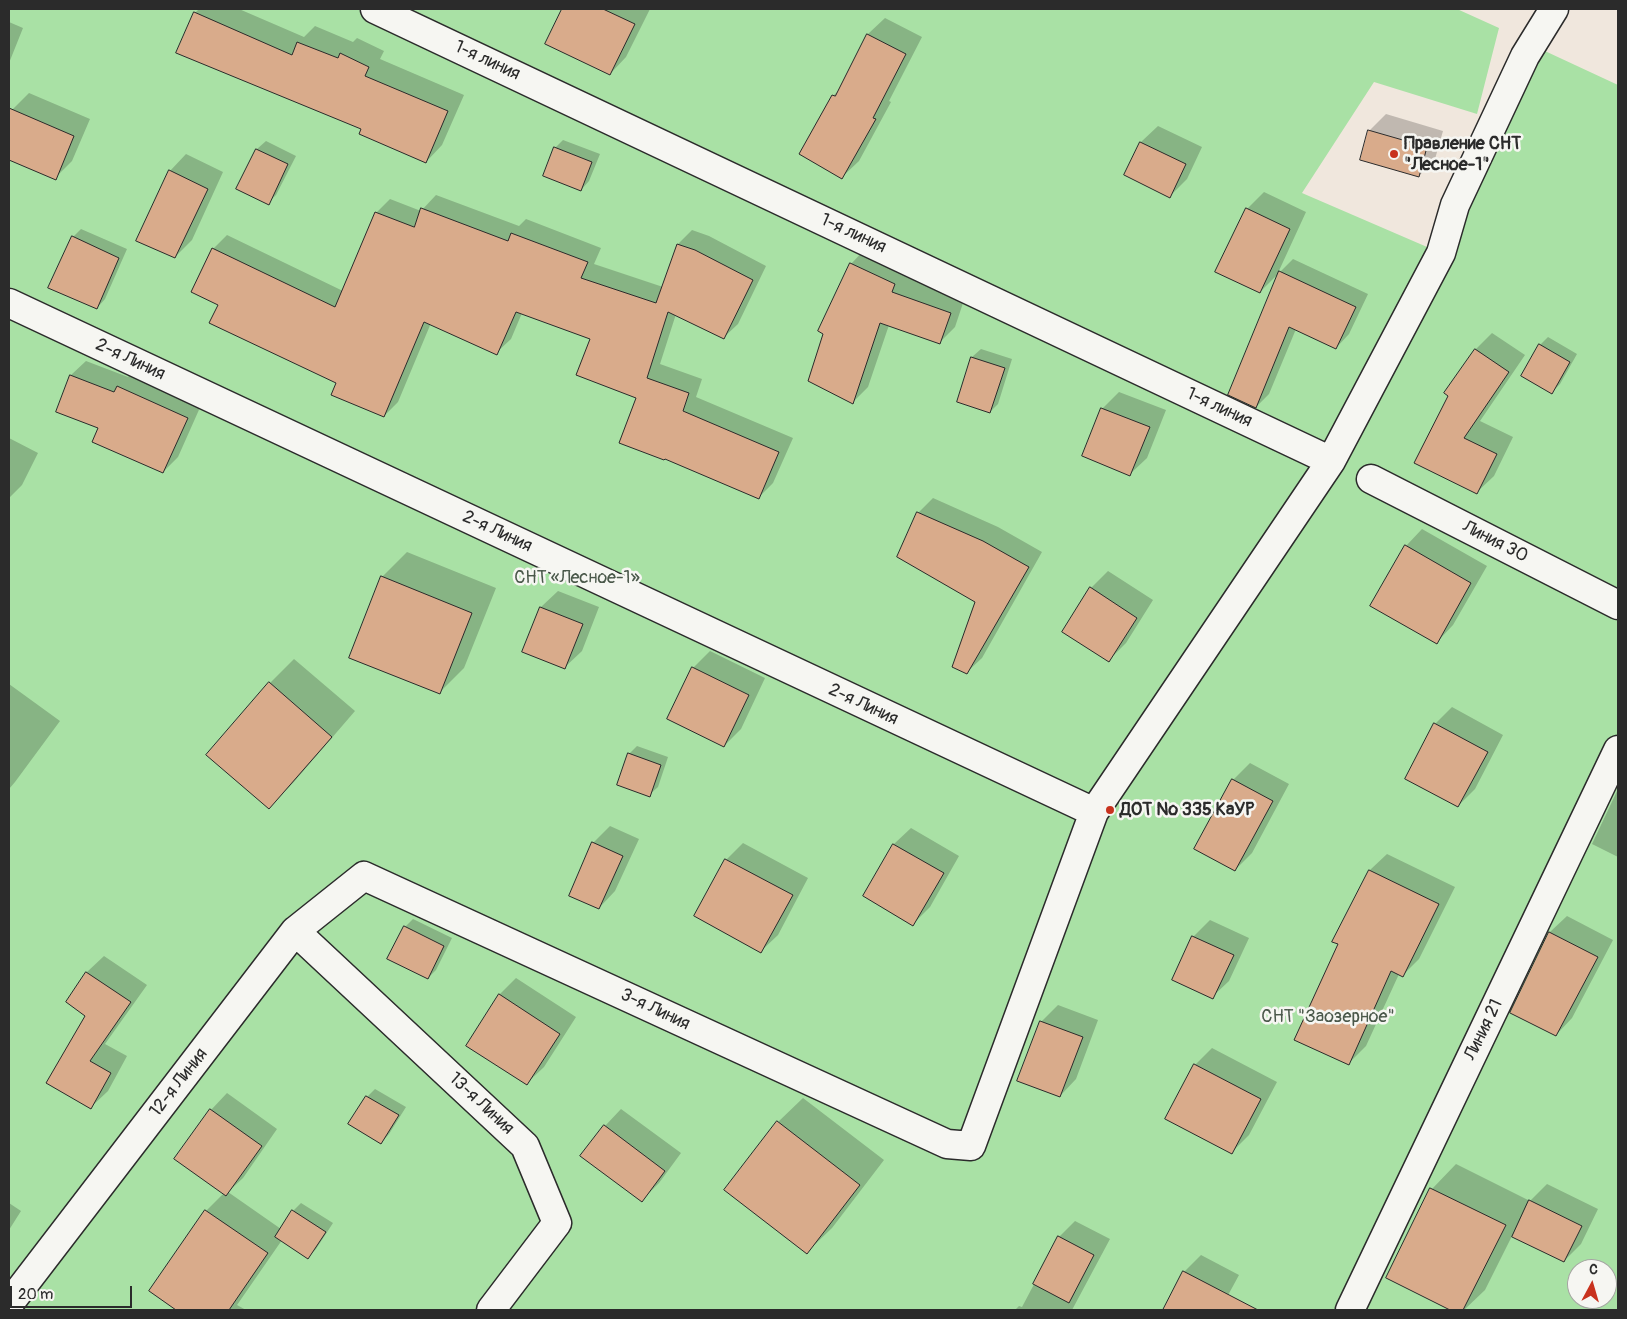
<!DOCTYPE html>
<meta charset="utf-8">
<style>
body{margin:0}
#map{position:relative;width:1627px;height:1319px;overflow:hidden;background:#f0e7dd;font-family:Pangolin,sans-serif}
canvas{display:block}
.frame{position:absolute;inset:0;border:10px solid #2b2b2b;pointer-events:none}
.north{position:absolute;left:1567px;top:1259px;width:50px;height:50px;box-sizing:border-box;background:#f6f6f2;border:1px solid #a5a5a2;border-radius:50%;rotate:6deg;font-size:14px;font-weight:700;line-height:20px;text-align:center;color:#2b2b2b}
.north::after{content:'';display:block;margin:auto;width:18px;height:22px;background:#c8321e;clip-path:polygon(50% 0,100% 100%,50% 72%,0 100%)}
.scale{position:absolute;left:10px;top:1286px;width:122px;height:22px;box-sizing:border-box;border:2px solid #2b2b2b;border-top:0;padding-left:6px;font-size:15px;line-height:18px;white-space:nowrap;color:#2b2b2b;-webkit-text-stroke:4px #f6f6f2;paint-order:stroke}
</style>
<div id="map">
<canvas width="1627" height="1319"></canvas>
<div class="frame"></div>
<div class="north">С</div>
<div class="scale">20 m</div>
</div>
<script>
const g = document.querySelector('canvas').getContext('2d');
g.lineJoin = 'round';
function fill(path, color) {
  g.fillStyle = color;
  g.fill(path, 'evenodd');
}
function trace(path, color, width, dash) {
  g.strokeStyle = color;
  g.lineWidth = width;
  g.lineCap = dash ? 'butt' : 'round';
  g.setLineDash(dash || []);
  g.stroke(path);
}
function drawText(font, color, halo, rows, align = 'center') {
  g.font = font + ' Pangolin,sans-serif';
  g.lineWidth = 5;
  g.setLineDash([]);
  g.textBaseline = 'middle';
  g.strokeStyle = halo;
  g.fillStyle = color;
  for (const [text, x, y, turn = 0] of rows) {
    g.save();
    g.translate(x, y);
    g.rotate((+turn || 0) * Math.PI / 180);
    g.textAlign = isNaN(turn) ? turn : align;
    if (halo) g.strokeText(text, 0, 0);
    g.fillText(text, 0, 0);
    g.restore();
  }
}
fill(new Path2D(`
 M9,9H1457L1499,28L1477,114L1374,82L1302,193L1441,253L1532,45L1618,85V1310H9ZM1577,1269H1607V1299H1577Z`), '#a9e1a5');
fill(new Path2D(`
 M199,9H239L304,37L315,26L353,42L357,38L384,51L380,59L464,95L442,145L426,162L363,128L195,13Z
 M564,9H650L626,57L610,74L547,43Z
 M885,18L922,37L889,101L891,102L859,161L842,177L833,96L839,90L868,34Z
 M9,22L23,28L9,63Z
 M29,93L90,119L72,161L55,178L9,159V118L12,110Z
 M1386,114L1443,131L1435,159L1419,176L1369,131Z
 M1158,126L1202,147L1187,179L1170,196L1126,174L1141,142Z
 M563,140L600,154L589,181L581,190L555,148Z
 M266,141L296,156L276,195L268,203L238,188L257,149Z
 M186,154L223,172L192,240L175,257L170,171Z
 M1264,192L1306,212L1277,275L1260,292L1247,209Z
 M436,195L519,226L526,219L601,248L594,264L663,287L678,244L692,230L709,236L766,266L738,324L723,338L676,314L660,364L702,379L696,397L793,438L773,483L758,498L637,398L592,338L522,313L511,339L496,353L431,323L398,402L384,416L338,382L219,305L213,249L227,235L343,291L376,213L390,199L421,211Z
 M81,229L127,249L105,299L97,308L73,237Z
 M866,248L910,269L906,277L965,297L955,327L940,342L889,325L868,387L853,402L825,333L851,264Z
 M1293,259L1368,294L1349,334L1336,348L1296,329L1269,394L1256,407L1280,272Z
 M1492,333L1525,355L1480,421L1513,437L1494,476L1477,492L1450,396L1446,393L1476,349Z
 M1548,337L1577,354L1560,384L1552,392L1540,345Z
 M981,349L1012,359L998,404L990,412L958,401L972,357Z
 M86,361L128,377L132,372L202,403L178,457L163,472L100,428L58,411L71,375Z
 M1119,392L1166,410L1147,458L1130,474L1083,456L1102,409Z
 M9,438L38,453L22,485L9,498Z
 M933,498L998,527L1042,552L982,658L967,672L977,601L899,556L919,512Z
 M1422,529L1487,566L1453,625L1437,642L1406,546Z
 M407,552L496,588L464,668L439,693L382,577Z
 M1108,571L1153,600L1126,643L1109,660L1091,588Z
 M558,591L599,607L582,651L565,667L541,607Z
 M710,651L765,678L741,729L724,746L693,668Z
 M294,659L355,711L293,783L269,808L270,683Z
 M9,684L60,721L15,782L9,789Z
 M1452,707L1503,735L1475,789L1458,806L1435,724Z
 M637,746L668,757L658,787L649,795L629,754Z
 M1250,763L1289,784L1252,853L1235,870L1233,780Z
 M1618,789V857L1592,844Z
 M610,826L639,839L615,891L599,908L593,843Z
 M911,828L959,856L930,907L913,924L864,896L894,844Z
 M743,843L808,878L778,935L761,951L696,916L726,860Z
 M1387,854L1455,887L1419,959L1402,976L1399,974L1366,1046L1349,1063L1339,944L1334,941L1370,870Z
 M1567,916L1613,940L1572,1018L1556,1035L1511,1012L1550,932Z
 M413,919L452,938L436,970L428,978L405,927Z
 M1210,920L1249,938L1229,981L1212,997L1193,937Z
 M104,956L147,985L105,1044L127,1056L108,1091L91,1107L86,1015L67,1002L87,972Z
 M516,978L576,1017L544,1067L527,1083L500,994Z
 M1058,1005L1098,1020L1076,1079L1060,1096L1041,1022Z
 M1212,1048L1277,1082L1249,1135L1232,1152L1195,1065Z
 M375,1089L406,1107L389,1134L381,1143L367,1097Z
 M227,1093L277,1129L243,1178L228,1192L281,1229L293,1211L301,1203L333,1223L316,1249L308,1257L282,1240L237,1305L246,1310H178L150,1291L206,1211L224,1193L211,1110Z
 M803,1098L884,1160L832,1228L807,1252L778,1122Z
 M621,1109L681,1153L659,1183L642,1200L605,1126Z
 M1456,1164L1530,1201L1547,1184L1598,1209L1581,1244L1564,1261L1512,1236L1485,1290L1464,1310H1453L1387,1277L1432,1189Z
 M9,1203L21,1211L9,1230Z
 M1075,1221L1110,1239L1072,1310H1015L1019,1306L1022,1307L1059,1237Z
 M1201,1255L1239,1275L1220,1310H1164L1184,1272Z`), '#0003');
const building = new Path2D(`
 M562,9H603L635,24L610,75L545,44Z
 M194,12L292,55L297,42L338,58L340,53L369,67L365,76L448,111L426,163L359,134L361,129L176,53Z
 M867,34L906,54L873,118L876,119L842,179L799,154L832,95L835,96Z
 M9,108L74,136L56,180L9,160Z
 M1368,130L1427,147L1419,177L1360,160Z
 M1140,142L1186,164L1170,198L1124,175Z
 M554,147L592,162L581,191L543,176Z
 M256,149L288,164L269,205L236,189Z
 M169,170L208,189L175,258L136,241Z
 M421,208L508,241L511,233L588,262L581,278L656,303L677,244L695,250L753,280L724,339L668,312L647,378L689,393L683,411L779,452L759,499L665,459L664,460L619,443L636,398L576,375L590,339L516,312L497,355L424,322L384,417L331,395L336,383L209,323L218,305L191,292L212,248L335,307L375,212L414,227Z
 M1246,208L1290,229L1260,293L1215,272Z
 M72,236L119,258L97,309L48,288Z
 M850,263L895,284L892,292L951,313L940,344L880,323L853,404L808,381L823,334L818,331Z
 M1279,271L1356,307L1336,349L1289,327L1256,408L1228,395Z
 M1539,344L1570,362L1552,394L1521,376Z
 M1475,349L1509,372L1464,438L1497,454L1477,494L1414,463L1448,396L1444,393Z
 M971,357L1005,368L990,413L957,402Z
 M70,375L114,392L117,386L188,418L163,473L92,442L98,428L56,412Z
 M1101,408L1150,427L1130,476L1082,456Z
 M917,512L983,541L1029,567L967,674L952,667L975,602L897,557Z
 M1405,545L1471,583L1437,644L1370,606Z
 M381,576L472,613L440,694L349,658Z
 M1090,587L1137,618L1109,662L1062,632Z
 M540,607L583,624L565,669L522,652Z
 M692,667L749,695L724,747L667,719Z
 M269,682L332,737L269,809L206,755Z
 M1434,723L1488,752L1458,807L1405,779Z
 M628,753L661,765L650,797L617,785Z
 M1232,779L1273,801L1235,871L1194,849Z
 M592,842L623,856L599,909L569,896Z
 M893,844L944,873L913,926L863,896Z
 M725,859L793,895L761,953L694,916Z
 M1369,870L1439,904L1403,977L1391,971L1349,1065L1294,1040L1338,944L1332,942Z
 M404,926L444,946L428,979L387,959Z
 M1549,932L1598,957L1556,1036L1510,1013Z
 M1192,936L1234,955L1213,999L1172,980Z
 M86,972L131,1002L90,1061L111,1073L91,1109L46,1083L85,1016L66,1002Z
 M499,994L560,1034L527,1085L466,1046Z
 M1040,1021L1083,1037L1060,1097L1017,1081Z
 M1194,1064L1261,1099L1232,1154L1165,1119Z
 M366,1096L399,1115L381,1144L348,1124Z
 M210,1109L262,1146L226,1196L174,1159Z
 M777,1121L860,1185L807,1254L724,1190Z
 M604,1125L665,1171L642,1202L580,1156Z
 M1430,1188L1506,1225L1463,1310H1450L1386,1278Z
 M1529,1200L1582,1226L1564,1262L1512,1237Z
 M205,1210L268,1253L229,1310H176L149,1291Z
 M292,1210L326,1232L308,1259L275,1237Z
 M1058,1236L1094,1255L1069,1303L1033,1284Z
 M1183,1271L1258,1310H1163Z`);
fill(building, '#d9ab8b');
trace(building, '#2b2b2b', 1);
const street = new Path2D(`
 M375,9L1331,461
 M9,303L1094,812
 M1371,479L1618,605
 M295,931L525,1146L557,1223L491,1310
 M9,1304L295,931L364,876L947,1144L971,1146L1094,812L1331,461L1441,253L1455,205L1525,56L1554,9
 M1350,1310L1618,750`);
trace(street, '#2b2b2b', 31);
trace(street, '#f6f6f2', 28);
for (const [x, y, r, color] of [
 [1394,154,5,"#c8321e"],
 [1110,810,5,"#c8321e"]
]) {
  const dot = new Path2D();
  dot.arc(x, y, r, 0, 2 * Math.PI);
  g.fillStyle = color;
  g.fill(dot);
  trace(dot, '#f6f6f2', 2);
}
drawText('18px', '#2b2b2b', '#f6f6f2', [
 ["1-я линия",487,61,25],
 ["1-я линия",853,234,25],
 ["2-я Линия",130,360,25],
 ["1-я линия",1219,408,25],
 ["2-я Линия",497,532,25],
 ["Линия 30",1495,542,27],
 ["2-я Линия",863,705,25],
 ["3-я Линия",655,1010,25],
 ["Линия 21",1484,1030,-64],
 ["12-я Линия",179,1083,-52],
 ["13-я Линия",481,1104,43]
]);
drawText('bold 18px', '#2b2b2b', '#f6f6f2', [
 ["Правление СНТ",1404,144],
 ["\"Лесное-1\"",1404,165],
 ["ДОТ № 335 КаУР",1120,810]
], 'left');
drawText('18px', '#4a584a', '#f6f6f2', [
 ["СНТ «Лесное-1»",577,578],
 ["СНТ \"Заозерное\"",1328,1017]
]);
</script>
